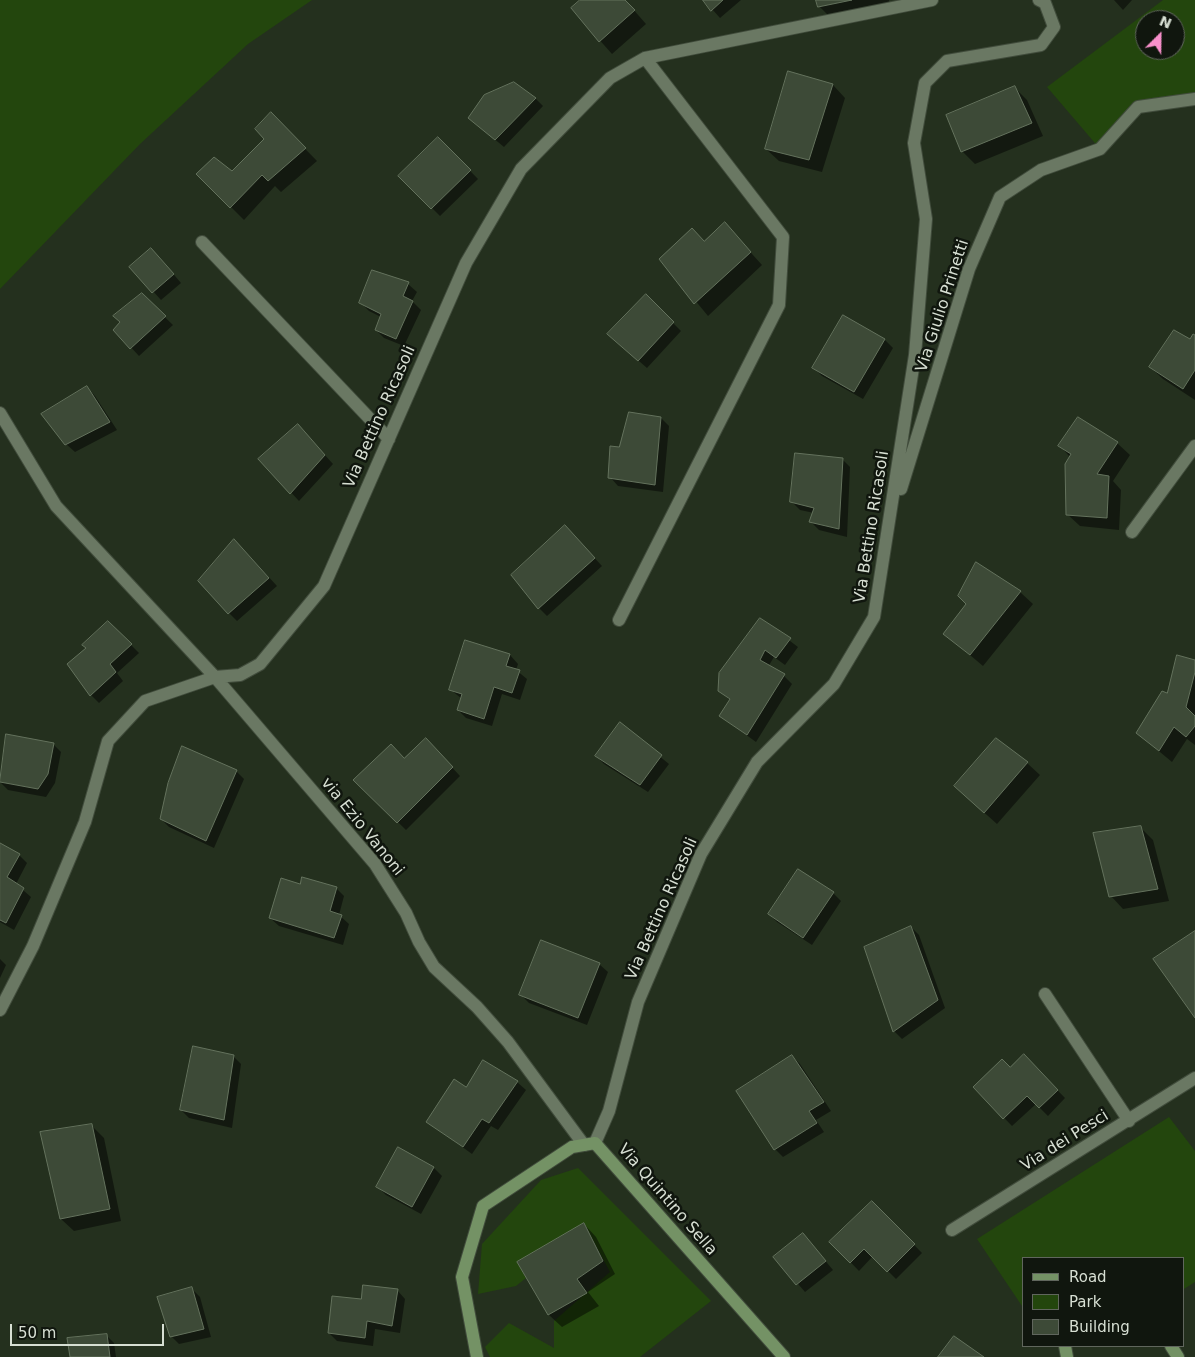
<!DOCTYPE html>
<style>
body{margin:0}
#map{position:relative;width:1195px;height:1357px;overflow:hidden;background:#24301e;font-family:"DejaVu Sans",sans-serif}
canvas{display:block}
.legend{position:absolute;left:1022px;top:1257px;width:162px;height:90px;box-sizing:border-box;background:#10160e;border:1px solid #60665d;margin:0;padding:6px 9px;list-style:none;font-size:15px;color:#d7dfd3}
.legend li{display:flex;align-items:center;gap:10px;height:25px}
.legend b{width:25px;border:1px solid #60665d}
.north{position:absolute;left:1135px;top:10px;width:50px;height:50px;box-sizing:border-box;background:#10160e;border:1px solid #60665d;border-radius:50%;rotate:23deg;font-size:14px;font-weight:700;line-height:20px;text-align:center;color:#d7dfd3}
.north::after{content:'';display:block;margin:auto;width:18px;height:22px;background:#f890cb;clip-path:polygon(50% 0,100% 100%,50% 72%,0 100%)}
.scale{position:absolute;left:10px;top:1324px;width:154px;height:22px;box-sizing:border-box;border:2px solid #d7dfd3;border-top:0;padding-left:6px;font-size:15px;line-height:18px;white-space:nowrap;color:#d7dfd3;-webkit-text-stroke:4px #10160e;paint-order:stroke}
</style>
<div id="map">
<canvas width="1195" height="1357"></canvas>
<ul class="legend">
<li><b style="height:6px;background:#749265"></b>Road</li>
<li><b style="height:14px;background:#23460d"></b>Park</li>
<li><b style="height:14px;background:#3d4a37"></b>Building</li>
</ul>
<div class="north">N</div>
<div class="scale">50 m</div>
</div>
<script>
const g = document.querySelector('canvas').getContext('2d');
g.lineJoin = 'round';
function fill(path, color) {
  g.fillStyle = color;
  g.fill(path, 'evenodd');
}
function trace(path, color, width, dash) {
  g.strokeStyle = color;
  g.lineWidth = width;
  g.lineCap = dash ? 'butt' : 'round';
  g.setLineDash(dash || []);
  g.stroke(path);
}
function drawText(font, color, halo, rows, align = 'center') {
  g.font = font + ' "DejaVu Sans",sans-serif';
  g.lineWidth = 5;
  g.setLineDash([]);
  g.textBaseline = 'middle';
  g.strokeStyle = halo;
  g.fillStyle = color;
  for (const [text, x, y, turn = 0] of rows) {
    g.save();
    g.translate(x, y);
    g.rotate((+turn || 0) * Math.PI / 180);
    g.textAlign = isNaN(turn) ? turn : align;
    if (halo) g.strokeText(text, 0, 0);
    g.fillText(text, 0, 0);
    g.restore();
  }
}
fill(new Path2D(`
 M0,0H312L248,44L140,144L0,289Z
 M1163,0H1195V99L1138,107L1100,149L1047,87ZM1145,20H1175V50H1145Z
 M1169,1117L1195,1151V1282L1184,1289V1258H1024V1309L977,1239Z
 M578,1168L711,1301L640,1357H490L485,1347L509,1323L554,1348V1321L610,1272L584,1223L517,1262L526,1278L516,1286L478,1294L482,1244L541,1180Z`), '#23460d');
fill(new Path2D(`
 M582,0H625L646,24L612,54L572,9Z
 M704,0H741L720,18Z
 M818,0H889L890,7L832,19L820,7Z
 M1114,0H1132L1123,10Z
 M789,73L833,85L845,98L822,172L779,161L766,149Z
 M1015,88L1027,100L1043,136L975,164L962,151Z
 M535,98L543,106L504,147L469,118Z
 M271,114L317,161L281,192L275,186L244,220L198,174L232,173L266,139Z
 M438,138L478,179L440,216L400,176Z
 M725,224L762,265L708,316L661,259L704,242Z
 M159,257L181,283L161,300L131,267Z
 M373,271L408,284L417,292L412,301L421,310L404,346L384,338L376,330L381,317L369,311L361,303Z
 M142,295L173,325L139,356L115,330Z
 M646,296L681,331L647,368L617,342Z
 M843,317L885,340L893,348L863,399L822,376L814,368Z
 M1195,337V400L1163,379L1150,367Z
 M87,387L95,396L117,430L75,452L66,444Z
 M661,418L669,426L663,492L618,486L610,477Z
 M306,434L333,464L299,501L260,459Z
 M1117,443L1130,455L1113,481L1121,490L1119,530L1080,526L1067,514L1070,457L1060,446Z
 M842,459L850,467L847,537L819,530L811,522L814,513L800,510L792,502Z
 M573,535L602,566L547,616L539,608Z
 M242,548L277,586L237,621L229,613Z
 M1020,592L1033,604L983,666L945,634L967,604Z
 M761,619L798,647L785,665L774,657L768,667L784,676L792,684L756,742L720,716L731,701L719,690Z
 M108,622L139,653L117,673L123,681L99,703L91,695L87,648Z
 M466,642L510,655L518,664L516,670L527,679L520,700L502,694L492,726L466,718L458,710L462,699L451,690Z
 M1195,661V745L1187,739L1172,762L1137,733Z
 M620,724L669,764L648,792L604,764L596,756Z
 M7,735L53,744L61,752L55,783L46,797L8,790L0,782Z
 M997,740L1027,763L1040,775L997,824L969,799Z
 M434,748L460,776L406,830L355,780Z
 M236,771L244,779L214,848L169,827L161,819Z
 M1141,828L1153,840L1169,901L1123,909L1111,896Z
 M0,844L19,855L27,863L16,884L31,897L14,930L0,922Z
 M301,885L336,888L344,896L339,915L349,924L343,945L279,926L270,918Z
 M833,893L841,901L812,945L777,922L769,914Z
 M911,927L919,935L945,1008L902,1039L894,1031L865,947Z
 M0,959L6,965L0,978Z
 M599,964L608,972L587,1025L529,1003L521,995Z
 M233,1056L241,1064L232,1128L189,1118L181,1110Z
 M792,1056L800,1064L831,1111L816,1120L824,1132L783,1157L775,1149L738,1091Z
 M1024,1056L1065,1098L1048,1116L1036,1104L1012,1126L974,1087L1010,1069Z
 M484,1062L517,1082L526,1090L498,1130L491,1126L472,1154L428,1122L467,1089Z
 M91,1125L104,1138L121,1221L74,1231L61,1219Z
 M434,1168L442,1176L421,1214L386,1195L377,1186Z
 M872,1202L922,1253L896,1279L873,1256L859,1271L831,1242Z
 M584,1224L596,1237L615,1274L588,1292L599,1306L562,1327L549,1315L518,1263Z
 M803,1234L833,1270L805,1292L775,1257Z
 M192,1289L200,1297L211,1337L179,1344L171,1336Z
 M397,1290L405,1299L400,1333L375,1329L373,1346L337,1341L329,1333L362,1300Z
 M106,1335L114,1343L116,1357H72Z`), '#0007');
const building = new Path2D(`
 M580,0H625L635,10L599,42L571,8Z
 M703,0H723L711,11Z
 M816,0H852L818,7Z
 M788,71L833,84L809,160L765,149Z
 M514,82L536,98L495,140L468,118L484,95Z
 M1015,86L1032,123L961,152L946,115Z
 M271,112L306,148L268,181L262,175L230,208L196,174L214,157L232,171L264,139L255,129Z
 M438,137L471,170L431,209L398,176Z
 M725,222L751,252L694,304L659,259L692,228L704,241Z
 M151,248L174,274L152,293L129,267Z
 M372,270L409,282L403,296L413,301L396,339L375,330L381,314L359,303Z
 M142,293L166,316L130,349L113,330L120,322L113,316Z
 M646,294L674,322L638,361L607,334Z
 M843,315L885,339L854,392L812,368Z
 M1174,330L1190,339L1193,334L1195,335V370L1183,389L1149,367Z
 M87,386L110,422L65,445L41,414Z
 M629,412L661,417L655,485L608,478L610,446L619,447Z
 M1078,417L1118,442L1097,474L1109,476L1107,518L1066,515L1065,464L1071,454L1058,446Z
 M298,424L325,455L290,494L258,459Z
 M795,453L843,458L839,529L809,522L814,508L790,502Z
 M565,525L595,558L538,609L511,575Z
 M234,539L269,578L228,614L198,581Z
 M976,562L1021,591L970,655L943,634L966,604L958,596Z
 M760,618L791,638L776,658L765,650L760,660L785,674L747,735L719,716L730,699L718,691L719,673Z
 M108,621L132,644L110,664L116,672L90,696L67,664L86,648L82,645Z
 M465,640L510,654L506,666L520,670L512,693L494,687L484,719L457,710L462,694L449,690Z
 M1177,655L1195,660V672L1186,707L1195,716V726L1186,737L1174,727L1159,751L1136,733L1162,691L1167,693Z
 M620,722L662,755L640,785L595,756Z
 M6,734L54,743L48,774L38,789L0,782Z
 M426,738L453,767L397,823L353,780L391,744L404,758Z
 M996,738L1028,762L984,813L954,786Z
 M182,746L237,770L206,841L160,819L168,783Z
 M1141,826L1158,889L1109,897L1093,833Z
 M0,843L20,854L7,877L24,888L6,923L0,920Z
 M798,869L834,892L803,938L768,914Z
 M302,877L337,887L330,911L342,915L334,938L269,918L281,878L300,884Z
 M911,926L938,1000L893,1032L864,947Z
 M1195,931V1018L1153,959Z
 M541,940L600,963L578,1018L519,995Z
 M193,1046L234,1055L224,1120L180,1110Z
 M1024,1054L1058,1090L1039,1108L1027,1096L1003,1119L973,1087L1002,1059L1010,1067Z
 M792,1055L824,1102L809,1111L817,1123L774,1150L736,1091Z
 M483,1060L518,1081L489,1123L482,1119L463,1147L426,1122L454,1079L466,1087Z
 M92,1124L110,1209L60,1219L40,1132Z
 M398,1147L434,1167L412,1207L376,1187Z
 M872,1201L915,1244L887,1272L864,1249L850,1263L829,1242Z
 M584,1223L603,1261L577,1279L587,1293L548,1315L517,1262Z
 M803,1233L826,1261L796,1285L773,1257Z
 M363,1285L398,1289L392,1326L367,1321L365,1338L328,1333L332,1296L361,1299Z
 M192,1287L204,1329L170,1337L157,1297Z
 M107,1334L110,1357H70L67,1338Z
 M954,1336L984,1357H938Z`);
fill(building, '#3d4a37');
trace(building, '#64725d', 1);
const street = new Path2D(`
 M202,242L389,439
 M0,413L56,506L215,677L375,864L406,913L419,942L434,967L477,1007L508,1042L584,1145
 M901,489L969,269L1000,197L1041,170L1100,149L1138,107L1195,99
 M1132,532L1195,446
 M619,620L779,305L783,237L645,58
 M1045,994L1129,1121
 M0,1010L33,946L85,822L108,741L145,701L215,677L240,675L260,664L324,586L466,263L521,169L610,78L645,58L932,0
 M595,1143L609,1111L638,1002L701,854L757,762L834,684L874,617L915,355L926,219L914,143L925,83L947,61L1041,45L1054,27L1045,3L1039,0
 M952,1230L1195,1078`);
const secondary = new Path2D(`
 M1065,1346L1067,1357
 M1171,1346L1178,1357
 M477,1357L462,1277L483,1206L572,1147L595,1143L784,1357`);
trace(street, '#414c3c', 14);
trace(secondary, '#414c3c', 14);
trace(street, '#6a7863', 12);
trace(secondary, '#749265', 12);
drawText('16px', '#d7dfd3', '#10160e', [
 ["Via Giulio Prinetti",943,306,-72],
 ["Via Bettino Ricasoli",380,417,-66],
 ["Via Bettino Ricasoli",872,527,-81],
 ["via Ezio Vanoni",362,827,51],
 ["Via Bettino Ricasoli",662,909,-66],
 ["Via dei Pesci",1065,1141,-32],
 ["Via Quintino Sella",667,1200,49]
]);
</script>
